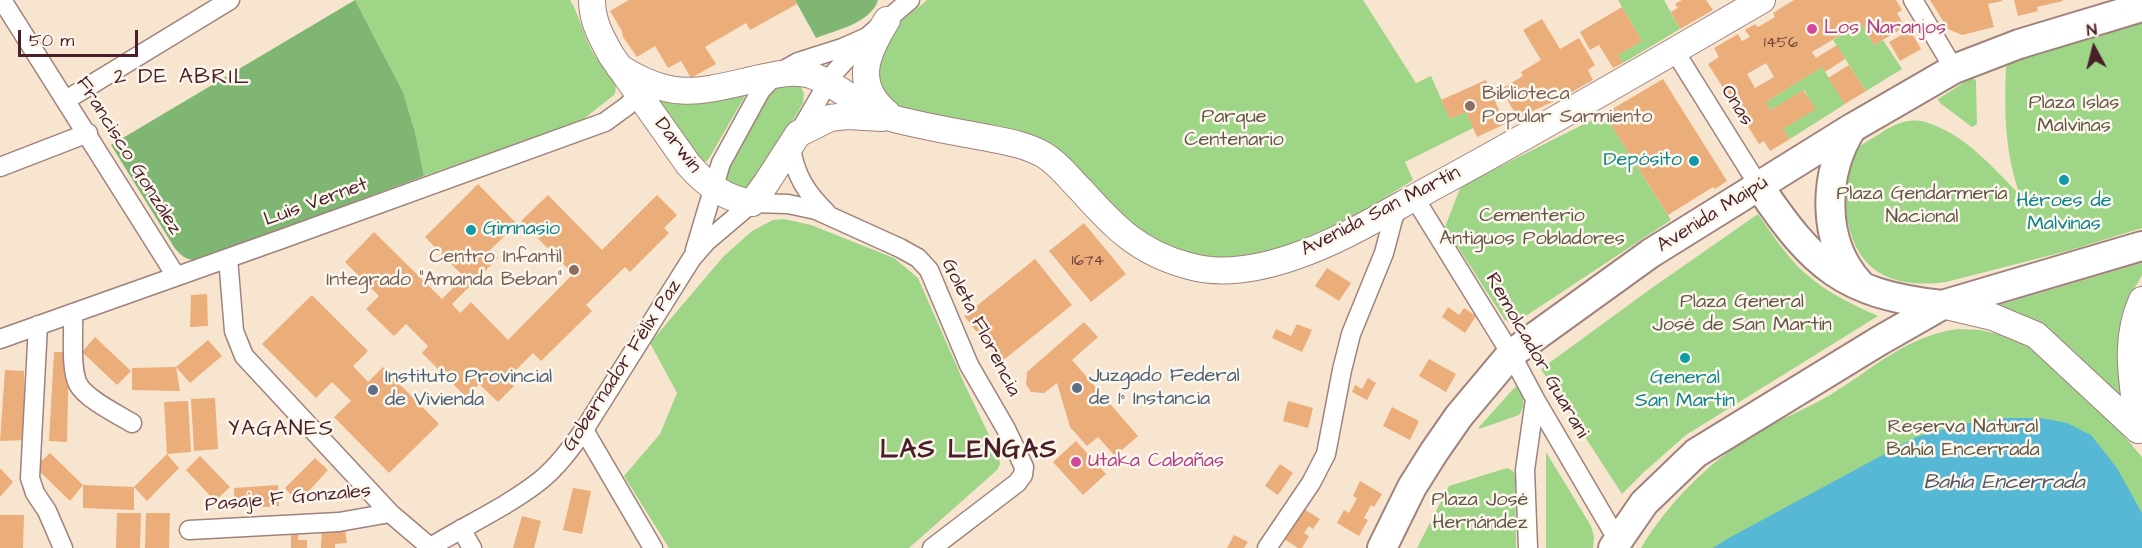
<!DOCTYPE html>
<meta charset="utf-8">
<style>
body{margin:0}
#map{position:relative;width:2142px;height:548px;overflow:hidden;background:#f7e5cf;font-family:"Architects Daughter",sans-serif}
canvas{display:block}
.north{position:absolute;left:2064px;top:18px;width:60px;height:60px;-webkit-text-stroke:4px #fbf7ec;paint-order:stroke;rotate:353deg;font-size:16px;font-weight:700;line-height:24px;text-align:center;color:#4a1f2b}
.north::after{content:'';display:block;margin:auto;width:21px;height:27px;background:#4a1f2b;clip-path:polygon(50% 0,100% 100%,50% 72%,0 100%)}
.scale{position:absolute;left:18px;top:30px;width:120px;height:27px;box-sizing:border-box;border:3px solid #4a1f2b;border-top:0;padding-left:8px;font-size:18px;line-height:21px;white-space:nowrap;color:#4a1f2b;-webkit-text-stroke:4px #fbf7ec;paint-order:stroke}
</style>
<div id="map">
<canvas width="2142" height="548"></canvas>
<div class="north">N</div>
<div class="scale">50 m</div>
</div>
<script>
const g = document.querySelector('canvas').getContext('2d');
g.lineJoin = 'round';
function fill(path, color) {
  g.fillStyle = color;
  g.fill(path, 'evenodd');
}
function trace(path, color, width, dash) {
  g.strokeStyle = color;
  g.lineWidth = width;
  g.lineCap = dash ? 'butt' : 'round';
  g.setLineDash(dash || []);
  g.stroke(path);
}
function drawText(font, color, halo, rows, align = 'center') {
  g.font = font + ' "Architects Daughter",sans-serif';
  g.lineWidth = 5;
  g.setLineDash([]);
  g.textBaseline = 'middle';
  g.strokeStyle = halo;
  g.fillStyle = color;
  for (const [text, x, y, turn = 0] of rows) {
    g.save();
    g.translate(x, y);
    g.rotate((+turn || 0) * Math.PI / 180);
    g.textAlign = isNaN(turn) ? turn : align;
    if (halo) g.strokeText(text, 0, 0);
    g.fillText(text, 0, 0);
    g.restore();
  }
}
fill(new Path2D(`
 M355,0H570C581,17 583,38 595,56C603,68 622,80 614,95L581,121L424,176L415,132L403,92Z
 M927,0H1363L1416,83L1431,76L1450,119L1466,112L1473,128L1405,162L1413,180L1327,234L1256,258L1204,259L1151,243L1065,161L897,107L889,101L874,74L890,31Z
 M1618,0H1664L1680,29L1623,63L1618,55L1642,41Z
 M2142,21V228L2071,250L1946,282C1884,290 1851,267 1845,203C1843,185 1843,166 1855,151C1861,144 1873,138 1881,133C1896,123 1911,117 1928,123C1966,135 1993,168 2020,195C2005,153 2004,113 2006,67L2015,60Z
 M1861,23L1874,45L1883,40L1902,69L1866,91L1833,40Z
 M1822,67L1845,104L1790,139L1783,129L1815,109L1804,90L1771,110L1766,102Z
 M1971,78L1976,80V84L1977,124L1972,127L1940,103L1938,99Z
 M800,85L804,93L803,103L758,181L744,189L729,184L725,176L726,168L773,90L776,86Z
 M749,89L708,160L705,162H701L655,101L658,98Z
 M1604,114L1671,220L1515,323L1505,320L1445,227L1461,186Z
 M1758,214C1774,237 1790,262 1812,279C1832,295 1855,306 1878,316L1686,435L1644,472L1622,494L1541,369L1649,290Z
 M784,219L811,225L894,258L918,278L965,385L999,456L1000,464L997,470L909,548H669L624,476L660,434L677,393L650,343L723,257L752,231L773,220Z
 M2142,263V275L2132,293V408L1992,307Z
 M1958,329L1980,330L2030,341L2093,400L2142,457V548H1641C1668,503 1708,463 1753,435C1777,420 1805,410 1830,395C1873,369 1906,336 1958,329Z
 M1516,386C1524,394 1526,406 1519,415L1479,429V427Z
 M1546,452L1591,526L1594,537L1593,548H1546Z
 M1507,468L1513,471L1515,475L1516,548H1417L1449,486Z`), '#9fd586');
fill(new Path2D(`
 M355,0L403,92L415,132L424,176L199,260C187,261 181,256 174,247L111,145Z
 M795,0H878C871,23 836,30 816,38Z`), '#7fb673');
fill(new Path2D(`
 M2005,418H2041L2067,423L2091,435L2117,468L2142,513V548H1713L1727,539L1916,437L1963,424Z`), '#57b8d6');
fill(new Path2D(`
 M629,0H795L797,4L750,30L746,23L705,47L716,64L691,78L681,61L668,68L655,46L637,57L623,37L622,31L610,11Z
 M1682,0H1706L1713,10L1680,29L1671,12L1678,8L1675,4Z
 M1794,0H1896L1902,10L1897,13L1905,27L1874,45L1861,23L1812,52L1816,58L1837,45L1845,59L1825,72L1822,67L1766,102L1771,110L1803,90L1816,109L1783,129L1790,139L1770,151L1764,141L1759,144L1742,117L1747,114L1732,102L1708,64L1719,57L1714,48L1738,34L1742,41L1750,37L1745,30L1755,24L1758,27L1775,17L1773,13ZM1766,63L1774,77L1755,88L1747,74Z
 M1930,0H2002V1L1988,4L1994,27L1962,35L1948,29Z
 M2014,0H2063V1L2037,7L2038,11L2018,16Z
 M1622,7L1642,41L1618,55L1623,63L1613,68L1599,45L1590,50L1580,32Z
 M1542,19L1560,49L1579,38L1595,65L1588,70L1593,80L1563,97L1518,118L1501,89L1523,76L1521,72L1541,60L1523,30Z
 M1910,30L1921,49L1900,61L1889,42Z
 M1849,65L1866,91L1845,104L1828,78Z
 M1663,79L1727,181L1715,189L1713,187L1668,215L1604,114Z
 M1486,80L1505,124L1477,137L1466,112L1450,119L1441,100Z
 M478,184L517,224L490,250L498,258L452,304L460,313L471,302L508,340L573,274L521,221L548,195L602,250L657,195L677,215L664,228L669,233L630,272L625,267L586,305L592,311L541,361L533,353L507,379L514,386L498,402L479,384L466,397L422,353L428,346L406,324L394,336L366,309L379,296L345,262L374,232L442,299L464,277L425,237Z
 M1084,223L1126,274L1091,302L1049,251Z
 M1035,259L1072,305L1001,362L964,316Z
 M1327,268L1351,283L1339,301L1315,286Z
 M207,294L208,326L190,327L191,295Z
 M312,295L368,351L353,366L368,382L383,367L439,424L389,473L334,417L351,401L332,382L316,398L262,344Z
 M1448,307L1459,315L1464,308L1476,316L1465,333L1442,317Z
 M1084,322L1098,337L1072,360L1138,436L1115,456L1098,437L1087,446L1070,427L1057,383L1044,393L1031,392L1026,384L1027,372Z
 M1297,324L1312,330L1302,352L1272,338L1276,329L1291,336Z
 M95,337L131,371L117,385L82,352Z
 M208,340L222,356L190,383L176,367Z
 M54,352H69L67,442L49,441Z
 M1429,359L1456,374L1446,392L1419,376Z
 M176,367L180,391L132,390V368Z
 M5,370L24,371L25,440L0,441Z
 M1368,378L1376,383L1367,400L1352,392L1355,385L1362,389Z
 M215,398L218,449L194,451L191,399Z
 M188,401L191,452L167,454L164,402Z
 M1288,401L1313,408L1308,428L1283,421Z
 M1392,407L1419,421L1410,440L1383,426Z
 M1076,441L1106,474L1083,495L1053,462Z
 M50,453L83,485L70,501L35,467Z
 M167,454L179,468L147,501L134,487Z
 M200,456L230,487L215,501L186,470Z
 M315,458L328,470L298,503L285,488Z
 M1280,464L1293,473L1278,495L1265,486Z
 M0,468L13,482L0,497Z
 M1360,481L1382,494L1374,507L1371,505L1364,518L1368,520L1359,536L1337,523L1344,510L1349,513L1357,498L1353,496Z
 M83,485L134,487V510L83,508Z
 M278,485L279,506L235,509L234,488Z
 M573,488L591,491L582,534L563,530Z
 M1304,509L1320,519L1313,529L1309,526L1304,533L1309,536L1302,548H1298L1284,539Z
 M117,513H141L140,548H116Z
 M146,513H170L169,548H145Z
 M0,515H24L23,548H0Z
 M522,516L541,521L534,548H513Z
 M322,528L345,530L347,543L335,544V548H321Z
 M299,529L298,540H307V548H291V530Z
 M1234,535L1248,542L1244,548H1227Z`), '#ebad7a');
const street = new Path2D(`
 M2,0L176,276
 M1913,0L1954,69
 M1674,50L1759,186
 M66,100L230,0
 M798,134L833,74L867,37L910,0
 M791,146C794,174 807,194 827,213
 M0,167L88,133
 M1414,197L1511,354L1535,399L1617,539
 M695,250L721,163L761,90L775,75L798,62L842,48L867,37
 M228,258L234,331L244,356L390,513L430,547
 M73,313C74,332 70,368 78,384C86,399 117,414 132,423
 M38,325L30,478L35,493L47,511L63,548
 M0,339L279,240L605,122L627,106L638,95
 M584,430L653,548
 M461,529L472,548
 M189,530L339,522L390,513
 M429,548C466,525 507,507 541,480C558,466 571,448 584,430L692,258L706,242L752,203L788,204L816,210L900,248L918,258L929,270L969,365L1006,429L1024,467L1023,475L1017,483L932,548
 M1267,548L1311,483L1326,454L1342,370L1351,334L1384,253L1393,219L1399,205
 M1528,548L1525,470L1535,399`);
const secondary = new Path2D(`
 M592,0C592,21 601,37 611,55L688,164C705,184 725,199 752,203L767,182L798,134L830,118L847,116L882,118
 M887,20C867,52 852,84 887,113
 M619,67C676,104 704,90 765,77C782,73 800,70 816,77C841,87 862,109 888,117C919,126 951,131 983,137C1003,141 1025,144 1044,155C1059,164 1069,178 1081,190C1114,227 1139,253 1189,266C1224,276 1262,268 1296,256C1346,239 1392,209 1439,184C1548,125 1655,62 1762,0
 M1942,305L1993,317L2036,335L2138,430
 M2138,430C2134,384 2122,344 2142,300`);
const primary = new Path2D(`
 M1852,128C1823,174 1821,241 1859,283
 M1759,186C1813,266 1843,294 1942,305
 M1382,548L1412,487L1434,452L1459,416L1511,354L1651,253L1852,128L1954,69L2019,44L2142,7
 M1613,548L1644,503L1696,453L1879,341L1942,305L2142,246`);
trace(street, '#a0827d', 21);
trace(secondary, '#a0827d', 28);
trace(primary, '#a0827d', 32);
trace(street, '#fff', 18);
trace(secondary, '#fff', 26);
trace(primary, '#fff', 28);
for (const [x, y, r, color] of [
 [1812,29,6,"#d1479c"],
 [1470,106,6,"#8d6e63"],
 [1694,161,6,"#0f9aa8"],
 [2064,180,6,"#0f9aa8"],
 [471,230,6,"#0f9aa8"],
 [574,270,6,"#8d6e63"],
 [1685,358,6,"#0f9aa8"],
 [1077,388,6,"#5c6f8a"],
 [373,390,6,"#5c6f8a"],
 [1076,462,6,"#d1479c"]
]) {
  const dot = new Path2D();
  dot.arc(x, y, r, 0, 2 * Math.PI);
  g.fillStyle = color;
  g.fill(dot);
  trace(dot, '#fbf7ec', 2);
}
drawText('16px', '#72423f', null, [
 ["1456",1781,44],
 ["1674",1088,262]
]);
drawText('20px', '#b23c85', '#fbf7ec', [
 ["Los Naranjos",1824,29],
 ["Utaka Cabañas",1088,462]
], 'left');
drawText('20px', '#785e54', '#fbf7ec', [
 ["Biblioteca",1482,95],
 ["Popular Sarmiento",1482,118],
 ["Centro Infantil",562,258,"right"],
 ["Integrado \"Amanda Beban\"",562,281,"right"]
], 'left');
drawText('20px', '#645646', '#fbf7ec', [
 ["Plaza Islas",2074,104],
 ["Malvinas",2074,127],
 ["Parque",1234,118],
 ["Centenario",1234,141],
 ["Plaza Gendarmería",1922,195],
 ["Nacional",1922,218],
 ["Cementerio",1532,217],
 ["Antiguos Pobladores",1532,240],
 ["Plaza General",1742,303],
 ["José de San Martín",1742,326],
 ["Reserva Natural",1963,428],
 ["Bahía Encerrada",1963,451],
 ["Plaza José",1480,501],
 ["Hernández",1480,524]
]);
drawText('20px', '#4a1f2b', '#fbf7ec', [
 ["Onas",1736,106,58],
 ["Darwin",677,146,53],
 ["Francisco González",128,156,58],
 ["Luis Vernet",316,203,-20],
 ["Avenida San Martín",1381,212,-27],
 ["Avenida Maipú",1713,215,-32],
 ["Goleta Florencia",980,328,63],
 ["Remolcador Guarani",1536,356,60],
 ["Gobernador Félix Paz",623,366,-57],
 ["Pasaje F Gonzales",288,499,-5]
]);
drawText('20px', '#0d838f', '#fbf7ec', [
 ["Depósito",1682,161,"right"],
 ["Héroes de",2064,202],
 ["Malvinas",2064,225],
 ["Gimnasio",483,230,"left"],
 ["General",1685,379],
 ["San Martín",1685,402]
]);
drawText('20px', '#4e5e75', '#fbf7ec', [
 ["Juzgado Federal",1089,377],
 ["de 1° Instancia",1089,400],
 ["Instituto Provincial",385,378],
 ["de Vivienda",385,401]
], 'left');
drawText('italic 21px', '#4f5567', '#fbf7ec', [
 ["Bahía Encerrada",2004,484]
]);
g.letterSpacing = '1.5px';
drawText('22px', '#4a1f2b', '#fbf7ec', [
 ["2 DE ABRIL",182,78],
 ["YAGANES",281,430]
]);
g.letterSpacing = '0px';
g.letterSpacing = '1.5px';
drawText('bold 26px', '#4a1f2b', '#fbf7ec', [
 ["LAS LENGAS",969,452]
]);
g.letterSpacing = '0px';
</script>
